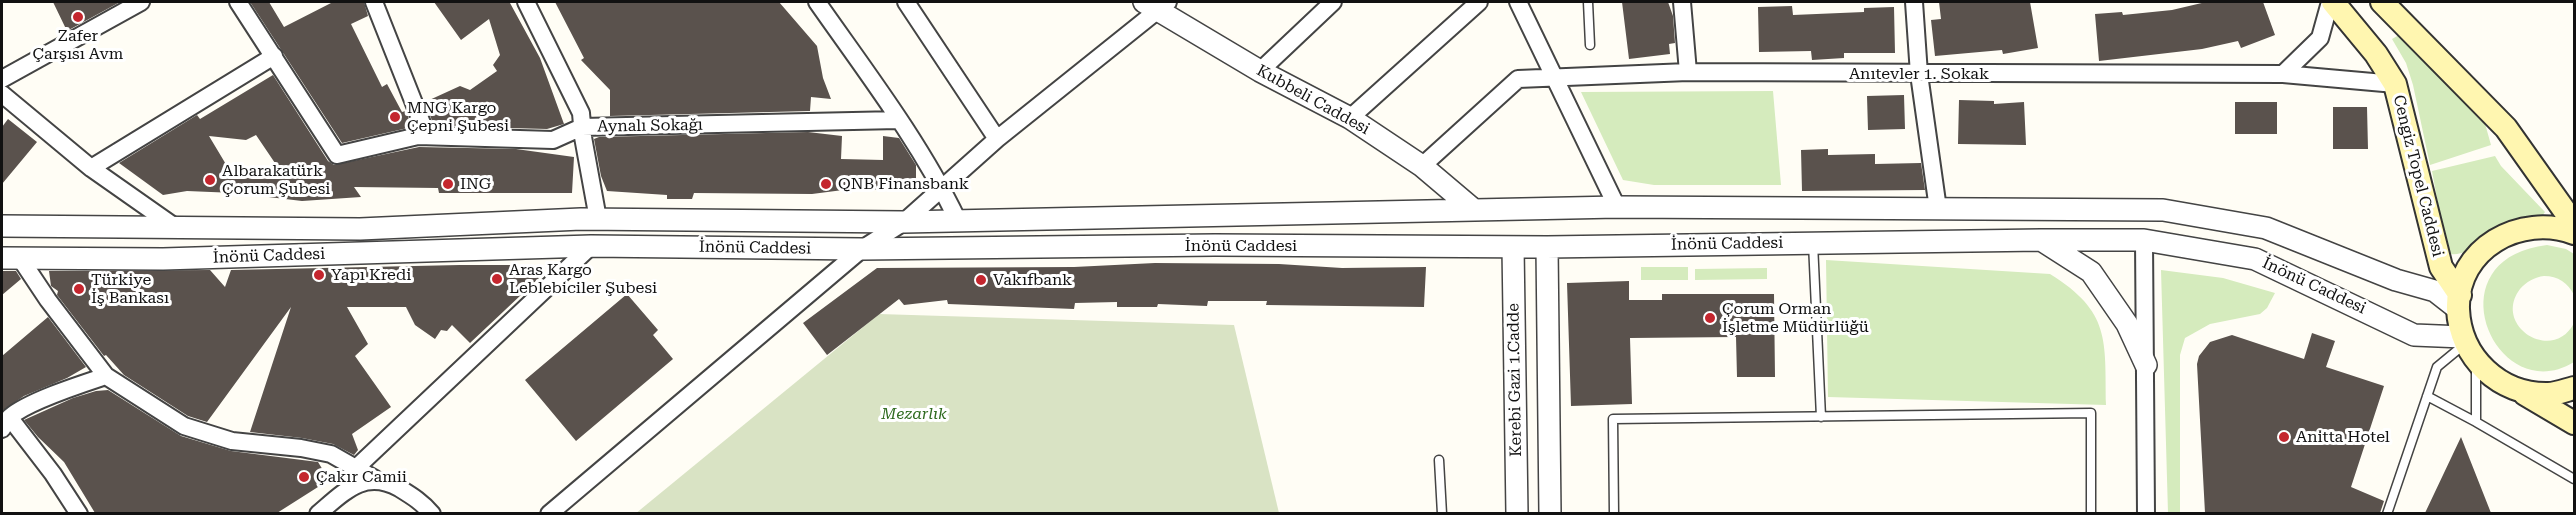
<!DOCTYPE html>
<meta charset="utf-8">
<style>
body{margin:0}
#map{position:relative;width:2576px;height:515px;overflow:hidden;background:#fffdf5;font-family:"Roboto Serif",serif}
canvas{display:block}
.frame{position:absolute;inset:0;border:3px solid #111;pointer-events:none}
</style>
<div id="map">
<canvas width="2576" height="515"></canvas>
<div class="frame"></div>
</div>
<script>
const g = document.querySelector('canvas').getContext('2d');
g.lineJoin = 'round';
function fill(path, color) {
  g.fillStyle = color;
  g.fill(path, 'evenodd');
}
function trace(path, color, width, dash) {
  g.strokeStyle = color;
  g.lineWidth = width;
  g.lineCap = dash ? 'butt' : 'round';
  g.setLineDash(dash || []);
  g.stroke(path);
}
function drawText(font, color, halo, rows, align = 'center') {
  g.font = font + ' "Roboto Serif",serif';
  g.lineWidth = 6;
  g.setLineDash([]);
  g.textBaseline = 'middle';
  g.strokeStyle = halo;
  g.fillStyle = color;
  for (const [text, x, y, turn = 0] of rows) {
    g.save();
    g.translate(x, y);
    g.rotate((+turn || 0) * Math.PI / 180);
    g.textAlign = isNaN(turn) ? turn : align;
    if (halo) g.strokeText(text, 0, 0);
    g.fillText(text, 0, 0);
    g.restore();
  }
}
fill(new Path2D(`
 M2399,35L2484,120L2491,145L2430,165L2413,85L2406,63L2392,39Z
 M1773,91L1781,185H1654L1623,180L1581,92Z
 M2495,156L2501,166L2545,212L2542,216C2531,219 2515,220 2505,226C2490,234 2466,260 2447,253L2432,171Z
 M2547,245L2566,249L2574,254V295C2568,283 2558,276 2544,276C2535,277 2526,282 2520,289C2492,326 2553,364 2574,323V362C2496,410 2430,259 2547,245Z
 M1826,260L2050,274C2111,312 2105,340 2106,405L1828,397Z
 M1641,267H1688V280H1641Z
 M1767,268V279L1695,280V269Z
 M2161,270L2223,278L2275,293L2267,308L2260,314L2210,324L2185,338L2180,355V513H2168Z`), '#d5ebbd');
fill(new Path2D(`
 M879,314L1234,325L1279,513L635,514Z`), '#d9e3c4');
fill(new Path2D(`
 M53,2H120L67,31Z
 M250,2H269L284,27L333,2H364L368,16L351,24L382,87L387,84L402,112L406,111L412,127L342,143Z
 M434,2H512L510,3L540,58L564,124L547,129L434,126L425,102L460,86L470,90L497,71L493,65L500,55L489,19L461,40Z
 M555,2H779L817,46L823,78L831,99L811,97L810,111L610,116V90L581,60L584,58Z
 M1622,2H1668L1673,16L1675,43L1669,44L1670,54L1629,59Z
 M1939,2H2030L2038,48L2003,54L2002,50L1935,56L1931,20L1941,19Z
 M2206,2H2263L2275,35L2241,48L2238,41L2202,49L2099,61L2095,14L2122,12L2123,15L2172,10Z
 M1792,6L1793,15L1864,12V8L1894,7L1895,53H1844V58L1812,60L1811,51L1759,52L1758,7Z
 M273,75L328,161L334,165L419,147L516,149L574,157L572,193H439L438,188L354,187L361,197L302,201L235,193L187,191L163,195L119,163L197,115L200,119ZM256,135L277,166L233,176L209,136L246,140Z
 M1904,95L1905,129L1868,130L1867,96Z
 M1959,100L1994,101V104L2024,102L2026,145L1958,144Z
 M2235,102H2277V134H2235Z
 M2333,107H2367L2368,149H2333Z
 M8,119L37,142L2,184V127Z
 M808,132L842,136L841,159L883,160V136L899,138L916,165V181L905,189L843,190L812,194L694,193L692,199H667V195L607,191L601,176L594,139L599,137Z
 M1828,149V155L1875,154V164L1921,163L1925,190L1802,191L1801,150Z
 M1155,263L1279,264L1342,268L1426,267L1424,307L1266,305L1267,301H1208L1207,306L1158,304L1157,307H1117V302L1075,303L1074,309L948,304L947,300L904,305L899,299L827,355L803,323L877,268L1074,267Z
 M460,265H530L540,268L539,278L470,343L452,325L447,331L441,330L435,339L415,325L406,307H347L368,344L355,356L391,407L352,434L358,450L354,455L333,444L302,438L250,432L291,307L207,422L188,416L124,375L106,355L104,356L57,295L58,291L51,286L49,271L210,270L225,287L231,270Z
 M2,271H16L21,279L2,295Z
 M1629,281V300H1662V294H1774L1775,377H1737L1736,337L1630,338L1632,404L1571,406L1567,283Z
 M627,294L658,330L653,335L673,359L576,441L525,380Z
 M48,317L86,367L67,378L24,396L2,411V356Z
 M2312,333L2335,341L2326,367L2384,386L2351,487L2384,501L2380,513H2205L2197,364L2199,356L2210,342L2232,335L2304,359Z
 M108,390L181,436L231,451L318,462L329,480L277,513H95L64,462L38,437L24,420L73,398L96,391Z
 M2461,437L2491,513H2425Z`), '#5a524d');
const service = new Path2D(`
 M1588,2L1590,45
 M1813,243L1821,417
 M2476,365V422L2574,479
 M2427,396L2476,422
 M1439,460L1442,514
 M1614,514L1613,419L2091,413V514
 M2387,514L2437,367L2466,343`);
const minor = new Path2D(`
 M238,2L337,155L418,136L553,140L582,127L898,120
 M374,2L427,136
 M526,2L581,113L583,137L598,219
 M817,2C866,72 920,142 957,219
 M906,2L997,139
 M1518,2L1617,207
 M1682,2L1688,72
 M1914,2L1919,74L1938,209
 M1260,71L1333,2
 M2283,74L2320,38L2330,2
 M2,79L141,2
 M2,94L91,168L175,227
 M1350,118L1479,2
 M1422,166L1518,79L1688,72L2283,74L2395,84
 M91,168L274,56
 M2144,240L2146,514
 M20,258L48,300L106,376L184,426L232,441L301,448L331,454L375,479
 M10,418L53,474L79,514
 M2,429C4,426 7,420 10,417C28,401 82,384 106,376
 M357,467L591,246
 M318,514C344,492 364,469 399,488C412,496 422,502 432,514
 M549,514L862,249L904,222L997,139L1168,2`);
const tertiary = new Path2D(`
 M1144,2L1260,71L1350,118L1422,166L1474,210
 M2,226L360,229L581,219L904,222L1617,207L2163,210L2266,228L2396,280L2435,291L2458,309
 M2041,240L2091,272L2127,324L2146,365
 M1513,247L1517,514
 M1547,247L1550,514
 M2,258L163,259L591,246L862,249L1215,245L1547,247L2041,240H2144L2255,259L2414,335L2463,337`);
const secondary = new Path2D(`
 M2333,2L2376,54L2395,84L2441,267L2460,295
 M2382,2L2506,128L2574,224
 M2574,233C2521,213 2456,248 2458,309C2460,358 2500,395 2548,394C2556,394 2566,390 2574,388
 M2525,394L2574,423`);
trace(service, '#444', 11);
trace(minor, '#444', 20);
trace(tertiary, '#444', 24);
trace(secondary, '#333', 26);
trace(service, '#fff', 8);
trace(minor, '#fff', 16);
trace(tertiary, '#fff', 21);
trace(secondary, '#fff6b0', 22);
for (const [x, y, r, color] of [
 [78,17,6,"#c4262e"],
 [395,117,6,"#c4262e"],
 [210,180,6,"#c4262e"],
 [448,184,6,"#c4262e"],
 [826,184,6,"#c4262e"],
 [319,275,6,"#c4262e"],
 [497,279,6,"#c4262e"],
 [981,280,6,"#c4262e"],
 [79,289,6,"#c4262e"],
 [1710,318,6,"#c4262e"],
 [2284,437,6,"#c4262e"],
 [304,477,6,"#c4262e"]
]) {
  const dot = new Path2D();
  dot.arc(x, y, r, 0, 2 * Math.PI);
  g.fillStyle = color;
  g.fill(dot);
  trace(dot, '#fff', 2);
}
drawText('16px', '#111', '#fff', [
 ["Zafer",78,36,"center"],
 ["Çarşısı Avm",78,54,"center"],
 ["MNG Kargo",407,108],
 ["Çepni Şubesi",407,126],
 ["Albarakatürk",222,171],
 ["Çorum Şubesi",222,189],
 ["ING",460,184],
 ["QNB Finansbank",838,184],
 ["Aras Kargo",509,270],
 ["Leblebiciler Şubesi",509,288],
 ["Yapı Kredi",331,275],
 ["Türkiye",91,280],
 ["İş Bankası",91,298],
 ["Vakıfbank",993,280],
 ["Çorum Orman",1722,309],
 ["İşletme Müdürlüğü",1722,327],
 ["Anitta Hotel",2296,437],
 ["Çakır Camii",316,477]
], 'left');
drawText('16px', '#111', '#fff', [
 ["Anıtevler 1. Sokak",1919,74],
 ["Kubbeli Caddesi",1313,100,29],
 ["Aynalı Sokağı",650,126,-1],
 ["Cengiz Topel Caddesi",2418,176,76],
 ["İnönü Caddesi",1727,244,-1],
 ["İnönü Caddesi",1241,246],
 ["İnönü Caddesi",755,248,1],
 ["İnönü Caddesi",269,256,-2],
 ["İnönü Caddesi",2314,286,25],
 ["Kerebi Gazi 1.Cadde",1515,380,-91]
]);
drawText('italic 16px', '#2f6b1f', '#fff', [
 ["Mezarlık",914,414]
]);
</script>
